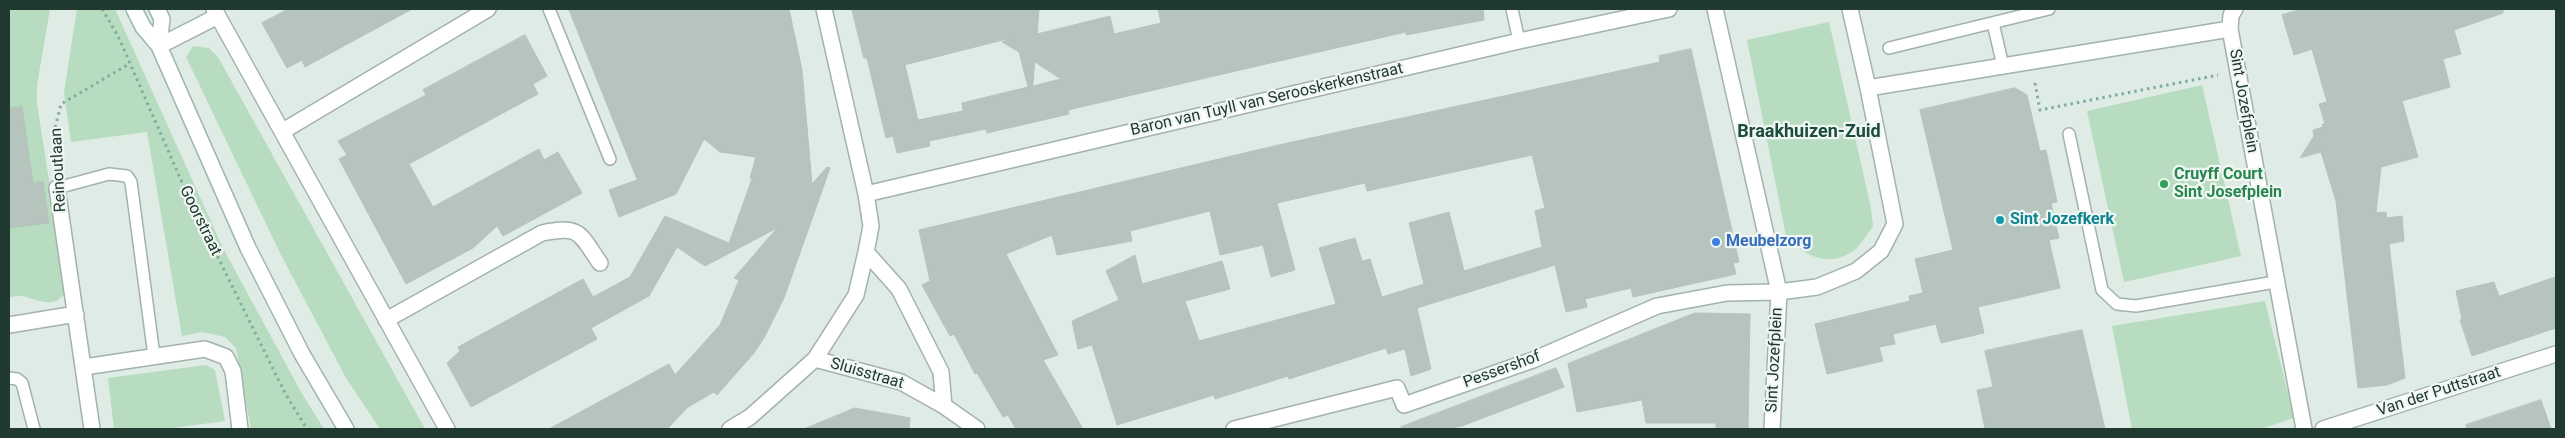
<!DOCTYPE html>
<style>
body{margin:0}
#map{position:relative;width:2565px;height:438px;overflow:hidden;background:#dfebe5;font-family:Roboto,sans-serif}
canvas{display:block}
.frame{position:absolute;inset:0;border:10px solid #203a32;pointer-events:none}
</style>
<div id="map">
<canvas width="2565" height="438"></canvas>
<div class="frame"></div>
</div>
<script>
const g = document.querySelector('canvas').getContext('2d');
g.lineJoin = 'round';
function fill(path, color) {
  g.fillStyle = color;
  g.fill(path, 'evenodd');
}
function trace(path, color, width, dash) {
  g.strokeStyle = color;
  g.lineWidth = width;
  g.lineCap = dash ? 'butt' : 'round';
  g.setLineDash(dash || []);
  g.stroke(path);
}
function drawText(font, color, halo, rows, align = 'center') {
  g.font = font + ' Roboto,sans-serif';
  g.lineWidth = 4.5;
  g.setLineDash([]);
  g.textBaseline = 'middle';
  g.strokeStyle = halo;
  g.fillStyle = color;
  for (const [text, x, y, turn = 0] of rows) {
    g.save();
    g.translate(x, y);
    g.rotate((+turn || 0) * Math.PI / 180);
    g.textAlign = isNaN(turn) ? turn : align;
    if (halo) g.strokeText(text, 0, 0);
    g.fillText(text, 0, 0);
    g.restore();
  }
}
fill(new Path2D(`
 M9,9H50L37,85V104L66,288C59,313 35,298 21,296C17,295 13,297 9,298Z
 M77,9H115L223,248L301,392L324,429H251L236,348L225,337L202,332L182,336L147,132L71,142L64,92Z
 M1829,22L1871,208L1873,226C1868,233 1862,243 1856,249C1829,269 1806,257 1786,236L1747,40Z
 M193,46L209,48L218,57L425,429H380L346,378L280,253L186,57Z
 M2202,85L2241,256L2124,282L2087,111Z
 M2265,301L2294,418L2261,429H2132L2112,326Z
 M206,365L215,370L225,421L166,429H114L108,378Z`), '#b8dcc0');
const building = new Path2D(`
 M289,9H412L305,67L302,60L287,68L262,23Z
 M569,9H789L802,70L812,184L827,167L830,168L784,298L764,338L754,353L717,395L714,392L688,407L667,429H549L669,364L675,375L720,325L739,280L734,278L777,228L705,266L677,247L649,296L591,328L597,339L471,407L447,363L460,351L458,347L583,279L593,297L630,277L665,216L729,243L752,179L750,178L756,157L720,152L704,139L676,194L619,217L609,190L637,180Z
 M852,9H1039L1037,34L1110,16L1114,34L1161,23L1158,9H1483L1484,20L1406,35V32L1266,64L1068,110L1069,114L987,133L986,129L929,141L930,146L897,153L893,136L886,138L867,58H864ZM1015,37L1002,42L1019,52L1028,87L962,103L963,111L918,120L905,65ZM1035,62L1061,79L1033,86Z
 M2303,9H2503V13L2454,30L2461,54L2443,59L2450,87L2402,101L2418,157L2381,167L2376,213L2386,212L2387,218L2402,216L2404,241L2389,244L2405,378L2387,385L2358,388L2336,201L2321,152L2300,158L2314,136L2313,130L2323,127L2322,124H2325L2319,104L2327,102L2312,49L2294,55L2282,15Z
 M525,35L547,76L533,84L538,94L409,164L433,207L539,149L544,160L558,152L582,193L503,236L497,226L473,248L406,284L339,159L347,155L338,141L426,95L423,90Z
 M1691,49L1739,262L1733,263L1736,274L1633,297L1631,288L1585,299L1587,307L1566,312L1555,265L1482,288L1417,308L1431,369L1411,376L1405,349L1388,354L1386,348L1289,379L1288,376L1215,399L1214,395L1117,425L1092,345L1078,349L1072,321L1119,300L1106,271L1135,255L1142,284L1222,261L1230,289L1185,301L1199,341L1336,304L1319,248L1355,238L1362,261L1370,259L1382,297L1424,284L1409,223L1449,212L1464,271L1542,247L1535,211L1545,208L1532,155L1367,191L1365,183L1277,203L1295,270L1271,277L1263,245L1220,255L1210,211L1130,231L1132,241L1057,255L1052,235L1006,254L1058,355L1043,360L1083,429H1016L1008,415L1003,417L977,373L975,374L954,334L950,336L922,285L930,281L919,230L1274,146L1660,62L1659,56Z
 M2015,88L2027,95L2040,151L2046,150L2057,202L2051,203L2059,238L2049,240L2060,288L1978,307L1984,333L1941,343L1936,324L1893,334L1895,344L1879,347L1883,361L1827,374L1815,324L1910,301L1909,296L1923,293L1915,259L1953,250L1920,110Z
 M22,107L33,183L43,181L49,223L9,228V108Z
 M2556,277V328L2472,356L2460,320L2462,319L2456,291L2494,282L2499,296Z
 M1695,313L1750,314L1748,429H1716V423H1646L1642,400L1577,412L1568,364Z
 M2082,330L2105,429H1985L1977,390L1993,387L1985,351Z
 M1556,368L1564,387L1462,426L1447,429H1402L1401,427Z
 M2541,400L2551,429H2467L2466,425Z
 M855,408L910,418L909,429H804Z`);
fill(building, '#b5c5be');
trace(building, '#b2c4bc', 1);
const lane = new Path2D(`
 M549,9L610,159
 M1512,9L1519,41
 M1993,23L2003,66
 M1889,48L2049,9
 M2069,134L2102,290L2117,304L2136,306L2275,282
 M57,188L109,174L127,176L131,182L154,356
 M9,378L17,379L22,383L34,429`);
const street = new Path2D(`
 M214,9L447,429
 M1715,9L1779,292L1772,429
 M1850,9L1868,88
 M2230,29L2231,15L2235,9
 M159,46L218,16
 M283,131L488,9
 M57,188L92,429
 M866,194L1519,41L1669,9
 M866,252L899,289L941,372L944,406
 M386,320L542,233C581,225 579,233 600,263
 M9,325L76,314
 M815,359L901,382L944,406L977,429
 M84,367L205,349L226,357L233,371L240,429
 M730,429L750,417L815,359L856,295L866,252L871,226L866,194L824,9
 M1234,429L1397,388L1404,405L1533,360L1657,306L1727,293L1779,292L1817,287L1856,271L1881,251L1895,224L1868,88L2230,29L2304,429
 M2323,429L2556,354`);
const secondary = new Path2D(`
 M134,9L143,27L159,46L248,248L302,354L346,429
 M157,9L162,19L159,46`);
trace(lane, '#a2b2ac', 14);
trace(street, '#a2b2ac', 18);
trace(secondary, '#9eb6ad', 18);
trace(new Path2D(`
 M102,9L118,36L191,203L285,393L307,429
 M2035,83L2040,110L2218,75
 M59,166L55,128L61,104L129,64`), '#7fae9e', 3, [2.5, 4]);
trace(lane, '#fff', 11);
trace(street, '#fff', 15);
trace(secondary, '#fff', 15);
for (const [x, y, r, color] of [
 [2164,184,5,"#2e9e5b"],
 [2000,220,5,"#0f9aa8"],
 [1716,242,5,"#3f7fe0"]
]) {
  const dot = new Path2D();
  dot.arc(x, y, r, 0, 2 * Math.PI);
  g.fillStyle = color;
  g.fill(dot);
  trace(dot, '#f0f7f3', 2);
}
drawText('16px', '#203a32', '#f0f7f3', [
 ["Baron van Tuyll van Serooskerkenstraat",1267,100,-13],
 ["Sint Jozefplein",2243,101,80],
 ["Reinoutlaan",59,170,-93],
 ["Goorstraat",200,221,64],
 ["Sint Jozefplein",1775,360,-87],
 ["Pessershof",1502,370,-20],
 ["Sluisstraat",867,374,16],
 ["Van der Puttstraat",2439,392,-18]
]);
drawText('bold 16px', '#27864d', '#f0f7f3', [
 ["Cruyff Court",2174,175],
 ["Sint Josefplein",2174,193]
], 'left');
drawText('bold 16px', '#0d838f', '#f0f7f3', [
 ["Sint Jozefkerk",2010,220]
], 'left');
drawText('bold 16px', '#366cbe', '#f0f7f3', [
 ["Meubelzorg",1726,242]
], 'left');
drawText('bold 18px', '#1c4c3f', '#f0f7f3', [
 ["Braakhuizen-Zuid",1809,132]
]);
</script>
